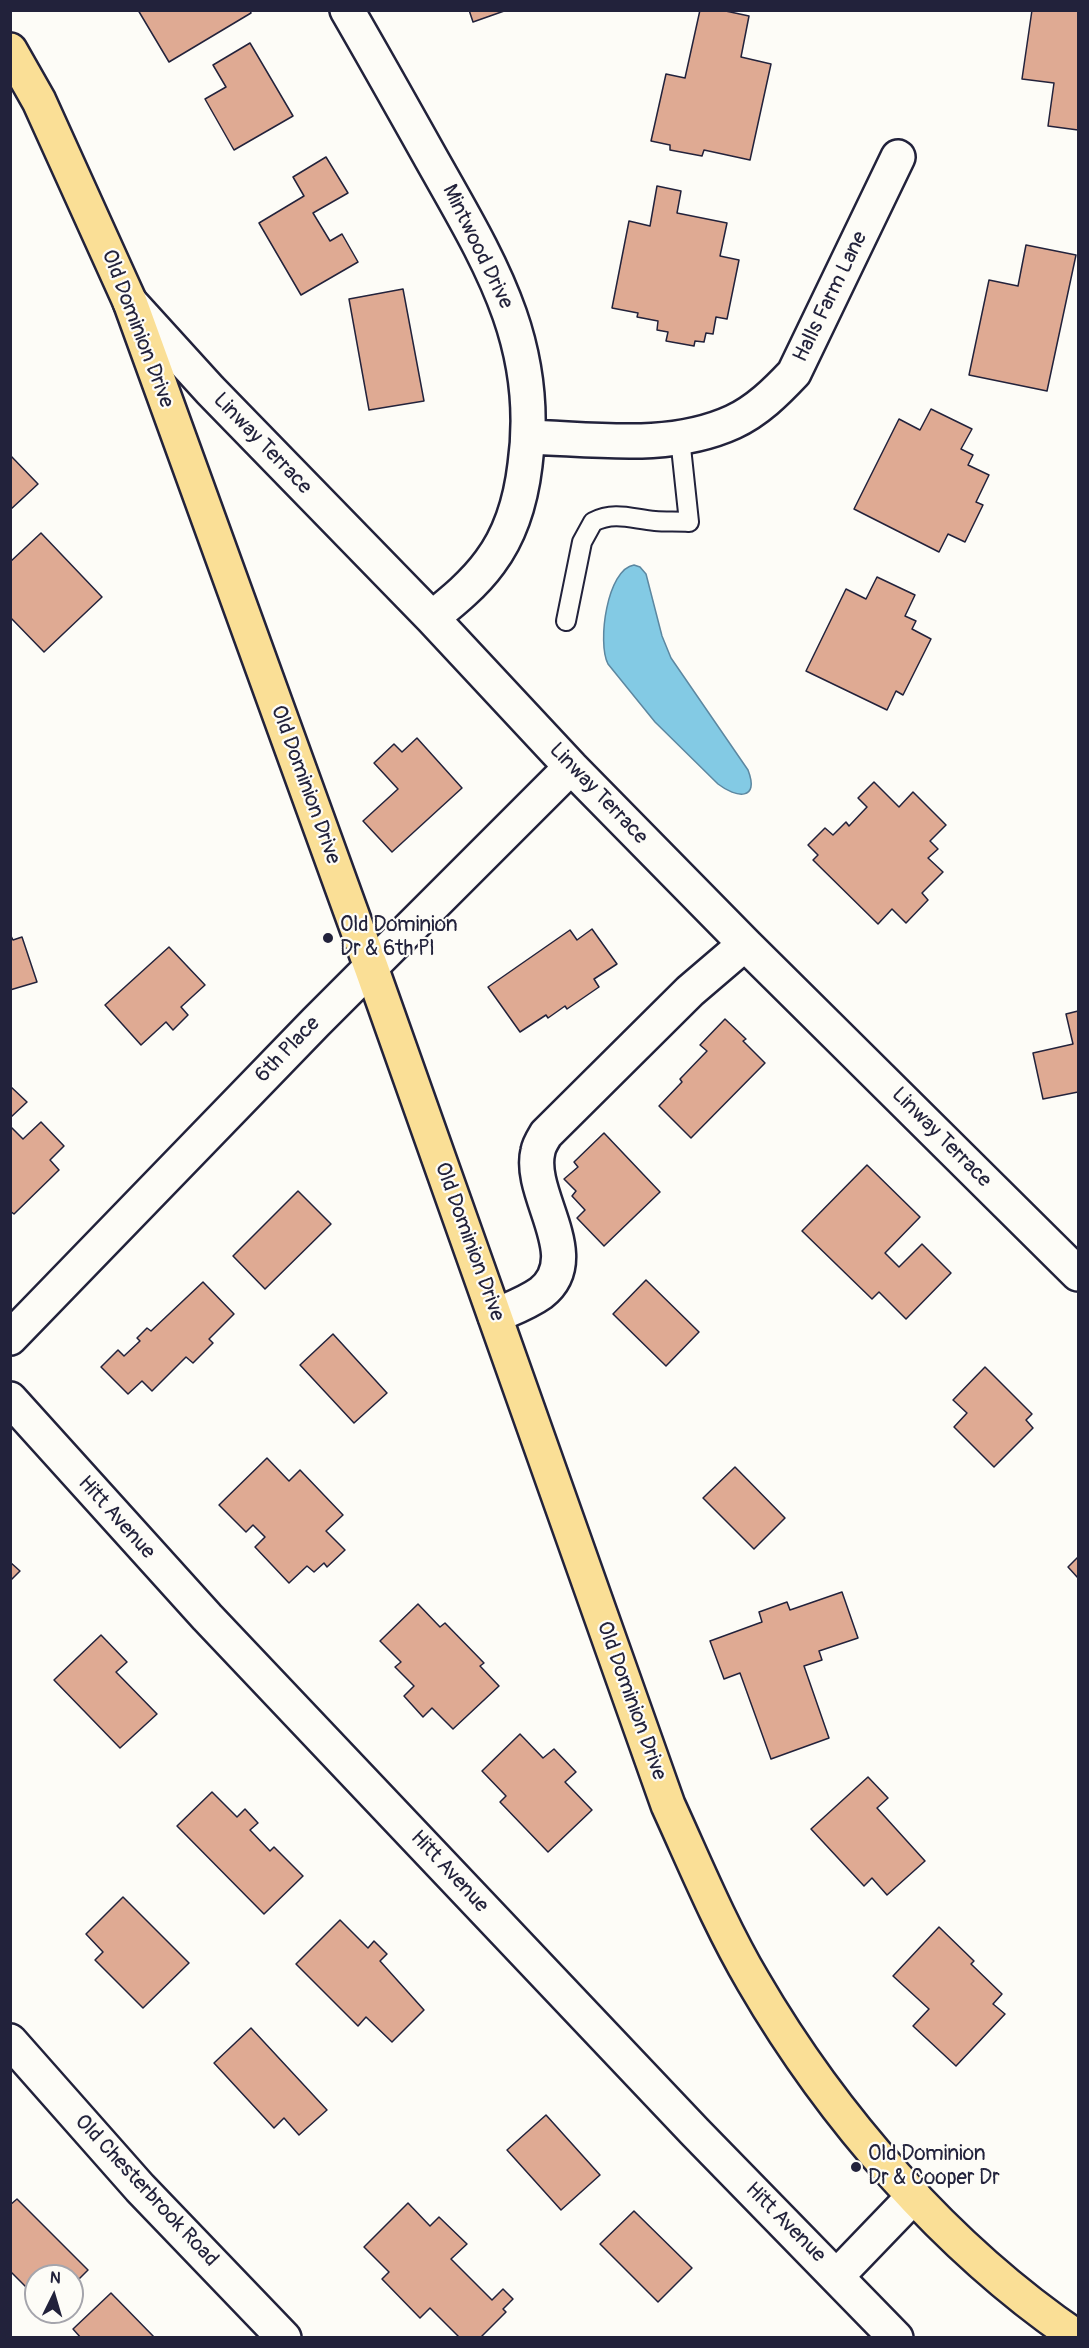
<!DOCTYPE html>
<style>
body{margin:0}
#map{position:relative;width:1089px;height:2348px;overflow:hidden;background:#fdfcf7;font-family:Pangolin,sans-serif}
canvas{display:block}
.frame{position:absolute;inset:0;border:12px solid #22223b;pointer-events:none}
.north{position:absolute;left:24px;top:2264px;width:60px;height:60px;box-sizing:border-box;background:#fdfcf7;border:2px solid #a5a5ac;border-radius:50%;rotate:5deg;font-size:16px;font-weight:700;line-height:24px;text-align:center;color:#22223b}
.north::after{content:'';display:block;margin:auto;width:21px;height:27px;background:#22223b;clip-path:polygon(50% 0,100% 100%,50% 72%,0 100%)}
</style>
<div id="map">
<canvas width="1089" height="2348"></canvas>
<div class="frame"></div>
<div class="north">N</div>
</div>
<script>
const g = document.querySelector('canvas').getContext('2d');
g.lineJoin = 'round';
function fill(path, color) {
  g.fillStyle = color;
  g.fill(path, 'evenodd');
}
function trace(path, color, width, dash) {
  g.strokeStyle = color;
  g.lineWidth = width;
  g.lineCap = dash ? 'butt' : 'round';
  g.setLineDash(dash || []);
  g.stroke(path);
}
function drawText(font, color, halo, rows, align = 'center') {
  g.font = font + ' Pangolin,sans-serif';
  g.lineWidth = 4.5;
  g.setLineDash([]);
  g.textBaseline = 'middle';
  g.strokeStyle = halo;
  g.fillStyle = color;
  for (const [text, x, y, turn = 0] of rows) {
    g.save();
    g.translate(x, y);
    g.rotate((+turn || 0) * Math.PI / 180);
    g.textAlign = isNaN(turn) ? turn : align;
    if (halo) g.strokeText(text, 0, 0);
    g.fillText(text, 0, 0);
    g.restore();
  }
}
const water = new Path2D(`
 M634,565L640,567L646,574L662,636L671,658L748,770C760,801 736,798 718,784L655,722L608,664C597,643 607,569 634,565Z`);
fill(water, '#83cae4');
trace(water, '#5c87a0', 1.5);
const building = new Path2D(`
 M138,10H250L251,13L169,62Z
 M469,10H507L473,22Z
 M700,10H721L749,16L741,57L771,64L750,160L704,150L702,156L670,150V145L651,141L666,74L685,78Z
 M1032,10H1078V130L1048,126L1054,83L1022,79Z
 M250,43L293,116L234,150L205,99L226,87L213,65Z
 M326,157L348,193L313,213L330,241L342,234L358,262L301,295L259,223L304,196L293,177Z
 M657,186L681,191L677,213L727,223L720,256L739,260L727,319L716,317L713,334L706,333L704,342L695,341L694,346L666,341L668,332L657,330L658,321L637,317L638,313L612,308L629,221L650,226Z
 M1026,245L1076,255L1047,391L969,375L989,280L1018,286Z
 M403,289L424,401L369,410L349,299Z
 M931,409L972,429L961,449L973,455L968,465L989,475L976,502L983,505L965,542L948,534L939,552L854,509L899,419L920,430Z
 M10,455L38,484L10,510Z
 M41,533L102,597L44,652L10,617V562Z
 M877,577L915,595L905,616L916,621L912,629L931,639L903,695L896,691L887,710L806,671L846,589L866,599Z
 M417,738L462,788L392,852L363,821L398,789L374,763L394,744L402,752Z
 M874,782L899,807L913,792L946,825L930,841L938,849L928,858L943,872L922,893L928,900L906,923L892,909L878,924L813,860L818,855L808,845L825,828L833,835L846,822L849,826L867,807L858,798Z
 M592,929L617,964L594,979L599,987L567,1009L565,1006L548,1018L546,1015L520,1032L488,987L570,930L577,940Z
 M10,934L13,940L22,937L37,982L10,990Z
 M169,947L205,985L181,1007L188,1015L173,1030L166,1022L141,1045L105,1005Z
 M1078,1011V1092L1043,1099L1033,1053L1073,1044L1066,1014Z
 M725,1019L746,1039L743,1041L765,1063L691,1138L659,1106L682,1082L680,1079L707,1051L700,1045Z
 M10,1086L27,1102L10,1118Z
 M41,1122L64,1146L50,1160L59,1170L14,1214L10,1211V1126L23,1139Z
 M604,1133L660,1192L604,1246L577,1218L585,1210L572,1196L576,1191L564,1179L578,1167L574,1162Z
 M867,1165L920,1217L885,1253L899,1267L922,1244L951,1273L906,1319L879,1292L872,1299L802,1231Z
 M298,1191L331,1224L265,1289L233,1256Z
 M646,1280L699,1332L666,1366L613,1314Z
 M203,1282L234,1314L209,1339L213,1343L193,1363L186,1357L152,1391L142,1381L128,1394L101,1367L118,1350L124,1356L140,1341L137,1338L147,1328L151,1331Z
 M333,1334L387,1393L354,1423L300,1365Z
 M985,1367L1032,1414L1026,1420L1033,1428L994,1467L954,1427L967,1413L953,1400Z
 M267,1458L289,1481L300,1470L343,1515L326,1531L345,1550L327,1567L324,1563L314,1572L307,1566L289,1583L255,1547L265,1537L253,1525L246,1532L219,1505Z
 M735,1467L785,1518L754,1549L703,1498Z
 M1078,1557V1578L1068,1567Z
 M10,1562L20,1571L10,1581Z
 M842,1592L858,1638L819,1651L822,1660L804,1666L829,1738L771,1759L740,1673L724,1679L710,1641L762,1622L759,1612L787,1602L790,1610Z
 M418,1604L440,1627L445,1623L484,1663L480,1666L499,1686L453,1729L432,1708L423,1717L404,1696L414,1686L395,1667L401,1662L380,1641Z
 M101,1635L127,1662L116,1672L157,1714L120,1748L54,1680Z
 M520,1734L543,1758L554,1749L576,1772L565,1782L592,1810L548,1852L500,1802L506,1796L482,1771Z
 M868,1777L888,1798L877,1808L925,1861L887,1895L872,1878L864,1886L811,1829Z
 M212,1792L237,1817L245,1809L258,1823L250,1830L270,1851L274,1847L303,1876L264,1914L177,1826Z
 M123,1897L189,1963L143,2008L95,1960L103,1952L86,1934Z
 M340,1920L368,1948L374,1941L387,1954L380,1961L424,2010L392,2042L366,2017L358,2026L296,1964Z
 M939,1927L974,1961L971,1964L1002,1994L993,2004L1005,2014L956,2066L913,2026L929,2009L893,1976Z
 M251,2028L327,2110L299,2135L284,2118L274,2128L214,2063Z
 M546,2115L600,2175L561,2210L507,2150Z
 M17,2199L88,2270L72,2286V2276H36V2288L32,2293L10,2271V2205Z
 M408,2203L430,2226L439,2217L467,2244L451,2259L492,2300L503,2289L513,2299L503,2309L506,2312L480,2338H460L430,2308L420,2318L382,2279L389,2272L364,2247Z
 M634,2211L692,2268L658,2302L600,2244Z
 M111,2293L155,2338H81L73,2329Z`);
fill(building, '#dfaa93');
trace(building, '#22223b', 1.5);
const service = new Path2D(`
 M566,621L582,542L593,522C615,511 632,519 655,521C666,522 678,521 689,522L680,438`);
const minor = new Path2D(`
 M347,10C376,60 404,110 432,160C489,261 542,344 525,465C521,499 511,534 490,562C474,584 453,601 432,618
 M130,302L210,390L432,618L571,767L745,944L1078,1274
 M528,437C595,439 670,451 733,422C757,411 776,392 794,373L898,157
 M495,1316C510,1309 527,1303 541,1293C587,1257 527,1195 538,1151C539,1145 543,1139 546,1134L690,991L745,944
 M10,1338L316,1022L571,767
 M10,1399L207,1617L695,2132L896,2338
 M837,2276L914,2196`);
const tertiary = new Path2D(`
 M10,2041L140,2188L284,2338`);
const primary = new Path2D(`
 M10,50L39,101L130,302L371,967L668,1805C695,1864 720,1925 753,1981C832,2117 947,2249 1078,2338`);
trace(service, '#22223b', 22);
trace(minor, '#22223b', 38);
trace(tertiary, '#22223b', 38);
trace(primary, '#22223b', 38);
trace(service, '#fdfcf7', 18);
trace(minor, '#fdfcf7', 33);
trace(tertiary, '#fdfcf7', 33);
trace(primary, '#fadf96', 33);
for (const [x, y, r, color] of [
 [328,938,6,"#22223b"],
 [856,2167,6,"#22223b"]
]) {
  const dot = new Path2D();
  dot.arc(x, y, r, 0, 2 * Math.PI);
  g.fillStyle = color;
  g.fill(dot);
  trace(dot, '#fdfcf7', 2);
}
drawText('21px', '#22223b', '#fdfcf7', [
 ["Mintwood Drive",477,247,64],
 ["Halls Farm Lane",831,297,-64],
 ["Old Dominion Drive",137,329,69],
 ["Linway Terrace",262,444,46],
 ["Old Dominion Drive",305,785,70],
 ["Linway Terrace",598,794,46],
 ["6th Place",288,1050,-46],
 ["Linway Terrace",941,1138,45],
 ["Old Dominion Drive",469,1242,70],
 ["Hitt Avenue",116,1518,48],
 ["Old Dominion Drive",631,1701,70],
 ["Hitt Avenue",449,1872,47],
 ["Old Chesterbrook Road",146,2191,47],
 ["Hitt Avenue",785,2223,45]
]);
drawText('21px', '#22223b', '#fdfcf7', [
 ["Old Dominion",340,926],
 ["Dr & 6th Pl",340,950],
 ["Old Dominion",868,2155],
 ["Dr & Cooper Dr",868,2179]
], 'left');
</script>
